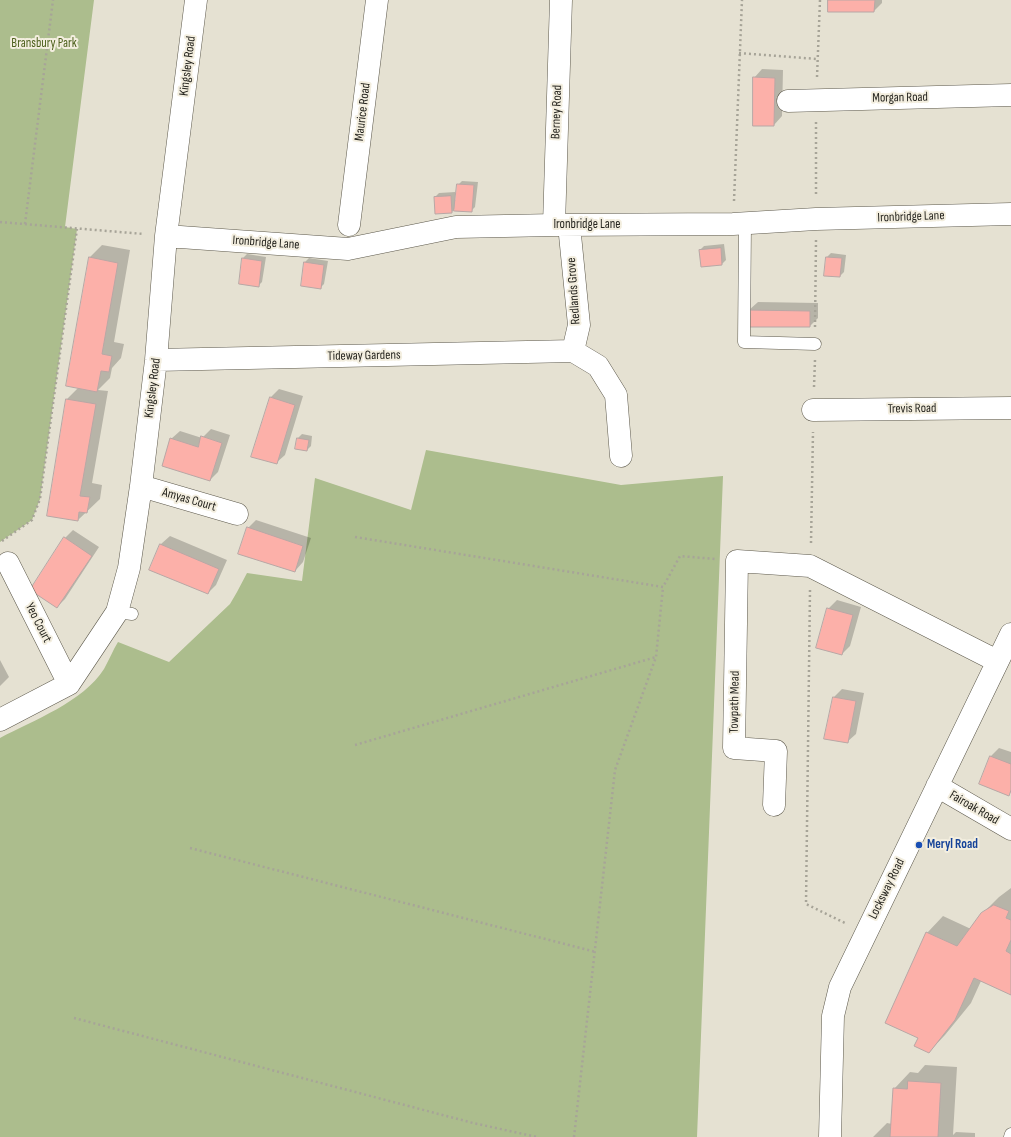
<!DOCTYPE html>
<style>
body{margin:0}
canvas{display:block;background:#e5e1d2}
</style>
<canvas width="1011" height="1137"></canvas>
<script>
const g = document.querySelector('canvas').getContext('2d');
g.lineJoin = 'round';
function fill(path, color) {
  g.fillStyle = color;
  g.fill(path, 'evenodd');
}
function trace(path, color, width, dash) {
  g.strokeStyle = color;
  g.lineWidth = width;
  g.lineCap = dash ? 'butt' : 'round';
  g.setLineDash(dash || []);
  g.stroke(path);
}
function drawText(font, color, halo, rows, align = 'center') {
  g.font = font + ' "Sofia Sans Condensed",sans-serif';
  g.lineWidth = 4;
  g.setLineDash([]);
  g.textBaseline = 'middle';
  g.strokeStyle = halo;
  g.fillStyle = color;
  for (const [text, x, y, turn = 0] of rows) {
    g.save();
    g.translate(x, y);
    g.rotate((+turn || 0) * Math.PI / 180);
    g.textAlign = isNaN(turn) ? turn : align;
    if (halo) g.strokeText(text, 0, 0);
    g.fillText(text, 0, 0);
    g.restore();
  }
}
fill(new Path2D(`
 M0,0H94L65,227L77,229L40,499L32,520L0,542Z
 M426,450L621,485L723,476L697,1137H0V738C34,720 83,702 104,669C109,660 113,650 118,642L169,662L230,604L237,592L247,573L302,581L315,478L411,510Z`), '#acbd8d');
fill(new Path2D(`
 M829,0H882V3L874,11Z
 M762,69L783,70L782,116L774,125L754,78Z
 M462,181L478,182L475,207L471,211L456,208L452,212L435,197L439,193L455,192V200H456L458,185Z
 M724,244L726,260L722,264L702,266L700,250L704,246Z
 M102,245L130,250L114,342L124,344L121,358L112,368L110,378L98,390L108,391L92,483L102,485L100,499L78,520L48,515L67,399L79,387L89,258Z
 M831,253L846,255L844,272L840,276L827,257Z
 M247,254L266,257L262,282L258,286L243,258Z
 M309,258L328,261L324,284L320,288L305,262Z
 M758,302L818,303V318L810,326L749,310Z
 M279,389L303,396L285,455L276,463L271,397Z
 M211,429L230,435L218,472L210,480L171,439L180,431L202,438Z
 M302,434L312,436L311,446L307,450L298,438Z
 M256,520L311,538L303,562L295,571L248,528Z
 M73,530L99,547L65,599L57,607L65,538Z
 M170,536L227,560L216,585L208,593L151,569L161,544Z
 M837,600L861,607L850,646L842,654L828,609Z
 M0,660L9,677L0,686Z
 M842,689L864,693L856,734L847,742L834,697Z
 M999,748L1011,752V792L1008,795L980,783L991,756Z
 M1011,888V994L981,981L971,1003L945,1035L929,1052L919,1038L927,933L943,916L971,929L982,914L999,897Z
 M925,1065L957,1067L953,1135L956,1132L975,1133V1137H873L887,1123L892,1124L894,1089L910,1072L918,1073Z`), '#0003');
const building = new Path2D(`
 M828,0H875L874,12H828Z
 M753,77L775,78L774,126H753Z
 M457,184L474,185L472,212L454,211Z
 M451,196L452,213L435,214L434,197Z
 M721,248L722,265L701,267L699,250Z
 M89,257L118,263L102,354L112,356L109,372L101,371L97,392L66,386Z
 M826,257L842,258L840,277L824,276Z
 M242,258L262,261L259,287L239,284Z
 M304,262L324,265L321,289L301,286Z
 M748,310L810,311V327H748Z
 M270,397L295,405L277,464L251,457Z
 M66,399L96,404L80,496L90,497L87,513L79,512L78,521L47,516Z
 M201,436L222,443L210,481L162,466L170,438L198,447Z
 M297,438L309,440L307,451L295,449Z
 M247,527L303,546L295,572L238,554Z
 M64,537L92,556L57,608L30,590Z
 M160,544L219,569L208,594L149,570Z
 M827,608L853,615L842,655L816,648Z
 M833,697L856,701L848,743L824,739Z
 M990,756L1011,764V790L1009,796L979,784Z
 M994,905L1009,911L1006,918L1011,920V940L1006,951L1011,954V995L974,978L955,1020L929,1053L914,1046L918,1038L885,1023L926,932L957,946L981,913Z
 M908,1081L941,1083L938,1137H890L893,1088L907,1089Z`);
fill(building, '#fcb0a9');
trace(building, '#b8a7a5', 1);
const service = new Path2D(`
 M745,224L744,342L815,344
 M117,612L132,614
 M1010,1137L1011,1134`);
const minor = new Path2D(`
 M788,101L1011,95
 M349,225L377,0
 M554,225L561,0
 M569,225L579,325L573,351L598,366L616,395L621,456
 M166,236L348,249L456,227L554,225L733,224L816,219L1011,214
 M156,360L573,351
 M813,410L1011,408
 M141,486L237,514
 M8,563L69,684
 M0,720L69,684L117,612L129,568L141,486L156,360L166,236L196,0
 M937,786L1011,829
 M774,805L776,751L734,748L737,561L810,566L997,661
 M830,1137L833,1016L840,987L1011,634`);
trace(service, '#5d594c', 13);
trace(minor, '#5d594c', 23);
trace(new Path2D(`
 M739,53L817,59
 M817,77L820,0
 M816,122V197
 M734,201L742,0
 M0,222L144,234
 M25,224L53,0
 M815,327L816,240
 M814,387L815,360
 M355,537L663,587L680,556L715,559
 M2,541L32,520L40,499L77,229
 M811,543L813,432
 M810,590L806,904L847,924
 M355,745L656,657
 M190,848L596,952
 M74,1018L473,1123L537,1137
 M574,1137L615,770L656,657L663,587`), '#a7a498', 2.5, [2, 3]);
trace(service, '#fff', 12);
trace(minor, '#fff', 22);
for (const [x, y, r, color] of [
 [919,845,4,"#1a4fb4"]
]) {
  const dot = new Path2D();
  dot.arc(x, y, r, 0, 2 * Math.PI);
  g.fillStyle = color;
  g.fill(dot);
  trace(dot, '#f3eedf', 1.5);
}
drawText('13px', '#4d601c', '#f3eedf', [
 ["Bransbury Park",44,44]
]);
drawText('13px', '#26251f', '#f3eedf', [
 ["Kingsley Road",188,66,-83],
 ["Morgan Road",900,98,-1],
 ["Maurice Road",363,112,-83],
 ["Berney Road",557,112,-88],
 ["Ironbridge Lane",911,217,-2],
 ["Ironbridge Lane",587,225],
 ["Ironbridge Lane",266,243,4],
 ["Redlands Grove",574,291,-94],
 ["Tideway Gardens",364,356,-1],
 ["Kingsley Road",153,388,-83],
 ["Trevis Road",912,409,-1],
 ["Amyas Court",189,500,16],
 ["Yeo Court",38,623,63],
 ["Towpath Mead",735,702,-89],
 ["Fairoak Road",974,808,30],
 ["Locksway Road",887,889,-64]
]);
drawText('bold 13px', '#164399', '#f3eedf', [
 ["Meryl Road",927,845]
], 'left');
</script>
